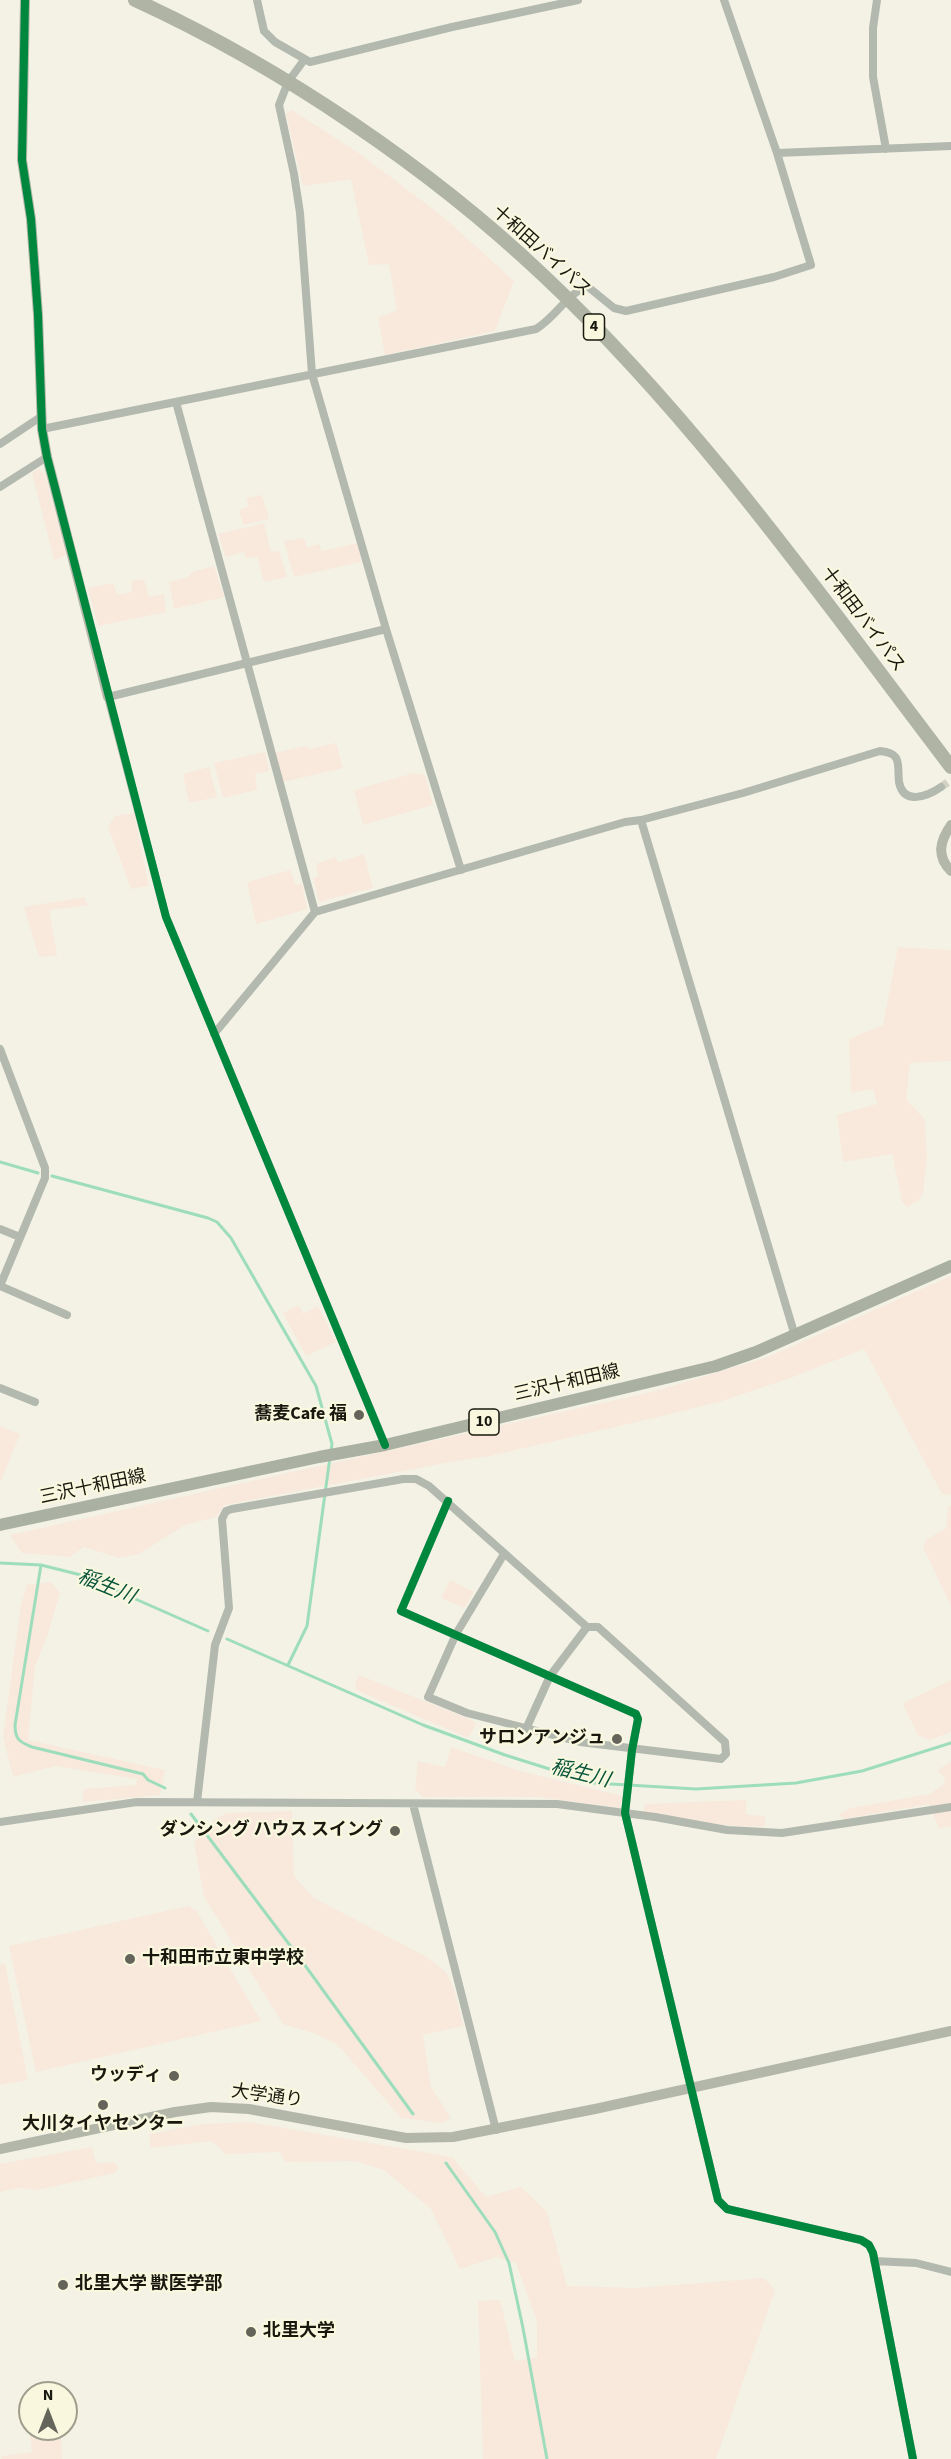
<!DOCTYPE html>
<meta charset="utf-8">
<style>
body{margin:0}
#map{position:relative;width:951px;height:2459px;overflow:hidden;background:#f3f2e5;font-family:"Source Sans 3",sans-serif}
canvas{display:block}
.north{position:absolute;left:18px;top:2381px;width:60px;height:60px;box-sizing:border-box;background:#f9f8df;border:2px solid #9f9e8c;border-radius:50%;rotate:0deg;font-size:16px;font-weight:700;line-height:24px;text-align:center;color:#18180f}
.north::after{content:'';display:block;margin:auto;width:21px;height:27px;background:#65645a;clip-path:polygon(50% 0,100% 100%,50% 72%,0 100%)}
</style>
<div id="map">
<canvas width="951" height="2459"></canvas>
<div class="north">N</div>
</div>
<script>
const g = document.querySelector('canvas').getContext('2d');
g.lineJoin = 'round';
function fill(path, color) {
  g.fillStyle = color;
  g.fill(path, 'evenodd');
}
function trace(path, color, width, dash) {
  g.strokeStyle = color;
  g.lineWidth = width;
  g.lineCap = dash ? 'butt' : 'round';
  g.setLineDash(dash || []);
  g.stroke(path);
}
function drawText(font, color, halo, rows, align = 'center') {
  g.font = font + ' "Source Sans 3","Noto Sans JP",sans-serif';
  g.lineWidth = 4.5;
  g.setLineDash([]);
  g.textBaseline = 'middle';
  g.strokeStyle = halo;
  g.fillStyle = color;
  for (const [text, x, y, turn = 0] of rows) {
    g.save();
    g.translate(x, y);
    g.rotate((+turn || 0) * Math.PI / 180);
    g.textAlign = isNaN(turn) ? turn : align;
    if (halo) g.strokeText(text, 0, 0);
    g.fillText(text, 0, 0);
    g.restore();
  }
}
fill(new Path2D(`
 M292,110L360,154L441,215L514,281L495,331L385,355L378,318L397,310L389,264L369,265L351,179L303,186L286,114Z
 M39,469L45,474L66,555L54,560L32,473Z
 M262,495L269,519L243,525L239,510L249,507L246,498Z
 M264,523L271,552L279,551L287,577L264,582L257,557L246,558L244,552L226,557L218,534Z
 M304,538L307,548L319,544L322,551L358,543L361,562L294,577L284,541Z
 M214,566L224,597L174,609L169,582L188,577L192,572Z
 M144,579L149,597L164,594L166,612L98,626L88,588L113,583L117,595L132,592L131,581Z
 M336,743L343,768L283,782L275,753L305,746L309,749Z
 M265,752L269,771L255,774L257,790L223,798L214,763Z
 M209,767L217,797L189,803L183,774Z
 M414,773L425,775L433,805L363,825L354,790Z
 M134,813L149,886L131,889L108,827L115,816Z
 M364,854L373,888L319,902L313,878L318,876L316,864L335,857L339,862Z
 M290,870L296,885L302,884L307,909L256,924L247,882Z
 M84,897L88,905L49,910L57,955L39,957L24,907Z
 M898,947L951,950V1061L910,1063L906,1099L925,1120L927,1158L923,1193L918,1201L908,1207L902,1201L892,1154L843,1162L837,1115L877,1104L873,1089L851,1093L849,1039L883,1025Z
 M951,1276V1495L942,1494L864,1349L793,1377L722,1401L658,1417L490,1456L450,1462L225,1505L216,1517L185,1525L139,1554L119,1558L84,1547L70,1557L22,1553L10,1535L656,1391L768,1357Z
 M299,1305L303,1314L318,1306L336,1342L306,1356L283,1313Z
 M0,1426L20,1434L1,1481L0,1480Z
 M951,1505V1606L923,1547L926,1540L946,1528L948,1507Z
 M450,1580L474,1592L464,1608L441,1598Z
 M51,1582L60,1593L47,1637L35,1666L28,1740L165,1770L160,1795L82,1802L84,1789L136,1785L137,1779L56,1766L13,1777L3,1737L21,1605L27,1585Z
 M359,1675L472,1720L476,1724L470,1736L466,1737L356,1690L355,1684Z
 M951,1680V1732L930,1740L918,1735L904,1707L905,1702Z
 M451,1747L520,1771L622,1796L620,1808L538,1797H422L415,1789L418,1761L445,1767Z
 M951,1761V1826L939,1828L929,1804L844,1819L839,1814L851,1808L930,1794L944,1784L945,1777L937,1771Z
 M746,1800V1814L766,1817L764,1827L722,1825L643,1812L645,1804Z
 M292,1811L294,1876L314,1898L425,1956L446,1972L454,1989L463,2026L423,2035L431,2087L451,2118L442,2123L401,2118L338,2045L316,2034L283,2024L204,1897L194,1843L215,1819L227,1813Z
 M188,1906L196,1910L261,2021L36,2072L9,1946Z
 M5,1963L28,2080L0,2085V1964Z
 M249,2122L452,2157L486,2197L521,2187L547,2212L567,2286L636,2288L764,2278L775,2290L716,2459H483L478,2301L500,2300L515,2361L537,2357V2322L516,2263L496,2257L460,2269L431,2209L384,2170L356,2161L286,2162L280,2152L226,2154L211,2141L150,2148V2134L202,2124Z
 M92,2147L96,2163L114,2162L119,2167L115,2173L37,2190L18,2188L0,2192V2164Z
 M30,2393V2429H61L62,2459H1L3,2456L32,2452L26,2394Z`), '#f8e9dc');
trace(new Path2D(`
 M0,1162L38,1173
 M52,1176L208,1218L217,1222L231,1238L316,1386L332,1444L331,1451
 M0,1563L41,1565L81,1575L208,1631
 M41,1565L15,1725C15,1739 19,1742 32,1747L143,1774L148,1780L165,1788
 M227,1639L423,1725L505,1755L594,1783L696,1789L796,1783L862,1771L951,1743
 M288,1665L307,1626L330,1457
 M191,1814L304,1964L413,2114
 M446,2163L495,2232L509,2263L523,2328L547,2459`), '#9dddbc', 3);
trace(new Path2D(`
 M941,787L951,780`), '#d2d1c5', 8, [8, 4]);
trace(new Path2D(`
 M257,0L264,31L275,42L310,62L452,27L578,0
 M877,0L873,28V77L886,149
 M304,60L288,82L279,105L294,174L300,213L312,374L386,629L461,870
 M777,153L951,146
 M176,402L315,912
 M42,429L536,329C556,317 566,295 587,286L614,308L626,311L774,277L811,265L777,153L724,0
 M0,444L42,416
 M0,487L47,457
 M641,820L795,1336
 M214,1034L315,912L625,822L641,820L743,793L880,751C903,753 897,765 899,782C903,806 928,796 941,787
 M0,1049L45,1168V1178L0,1286
 M0,1229L20,1237
 M0,1286L67,1315
 M0,1388L35,1402
 M385,1445L166,917L108,697L386,629
 M448,1501L401,1611L636,1714L638,1719L632,1750L625,1813L718,2200L727,2209L861,2240L869,2245L873,2253L913,2459
 M504,1554L456,1634L428,1697L467,1713L580,1742L721,1759L726,1754L725,1742L598,1627H587
 M197,1802L215,1645L229,1608L222,1519L226,1511L232,1509L403,1479H416L429,1486L587,1627L550,1676L526,1729
 M413,1804L496,2130
 M0,1822L137,1802L557,1804L655,1817L727,1830L782,1833L951,1807
 M874,2261L916,2263L951,2272`), '#b3b9ae', 8);
trace(new Path2D(`
 M25,0L22,160L31,219L38,315L42,429L47,457L108,697
 M951,825C940,841 936,856 951,871
 M0,2149L175,2112L211,2107L249,2109L406,2138L453,2137L595,2109L951,2031`), '#b2b7aa', 10);
trace(new Path2D(`
 M0,1525L319,1457L385,1445L716,1366L756,1352L951,1266`), '#aab1a2', 12);
trace(new Path2D(`
 M135,0C279,66 429,167 544,276C699,422 823,599 951,767`), '#afb4a5', 14);
trace(new Path2D(`
 M25,0L22,160L31,219L38,315L42,429L47,457L166,917L385,1445
 M448,1501L401,1611L636,1714L638,1719L632,1750L625,1813L718,2200L727,2209L861,2240L869,2245L873,2253L913,2459`), '#00873e', 8);
for (const [x, y, r, color] of [
 [359,1415,6,"#65645a"],
 [617,1739,6,"#65645a"],
 [395,1831,6,"#65645a"],
 [130,1959,6,"#65645a"],
 [174,2076,6,"#65645a"],
 [103,2105,6,"#65645a"],
 [63,2285,6,"#65645a"],
 [251,2332,6,"#65645a"]
]) {
  const dot = new Path2D();
  dot.arc(x, y, r, 0, 2 * Math.PI);
  g.fillStyle = color;
  g.fill(dot);
  trace(dot, '#f9f8df', 2);
}
for (const [x, y, w] of [
 [594,327,21],
 [484,1422,30]
]) {
  const box = new Path2D();
  box.roundRect(x - w / 2, y - 13, w, 26, 4.5);
  g.fillStyle = '#f9f8df';
  g.fill(box);
  trace(box, '#18180f', 1.5);
}
drawText('bold 16px', '#18180f', null, [
 ["4",594,327],
 ["10",484,1422]
]);
drawText('18px', '#18180f', '#f9f8df', [
 ["十和田バイパス",541,252,42],
 ["十和田バイパス",862,620,53],
 ["三沢十和田線",567,1384,-13],
 ["三沢十和田線",93,1488,-12],
 ["大学通り",267,2097,8]
]);
drawText('bold 18px', '#18180f', '#f9f8df', [
 ["蕎麦Cafe 福",347,1415],
 ["サロンアンジュ",605,1739],
 ["ダンシング ハウス スイング",383,1831],
 ["十和田市立東中学校",142,1959,"left"],
 ["ウッディ",162,2076],
 ["大川タイヤセンター",103,2125,"center"],
 ["北里大学 獣医学部",75,2285,"left"],
 ["北里大学",263,2332,"left"]
], 'right');
drawText('italic 20px', '#09553c', '#f9f8df', [
 ["稲生川",106,1588,22],
 ["稲生川",580,1775,14]
]);
</script>
